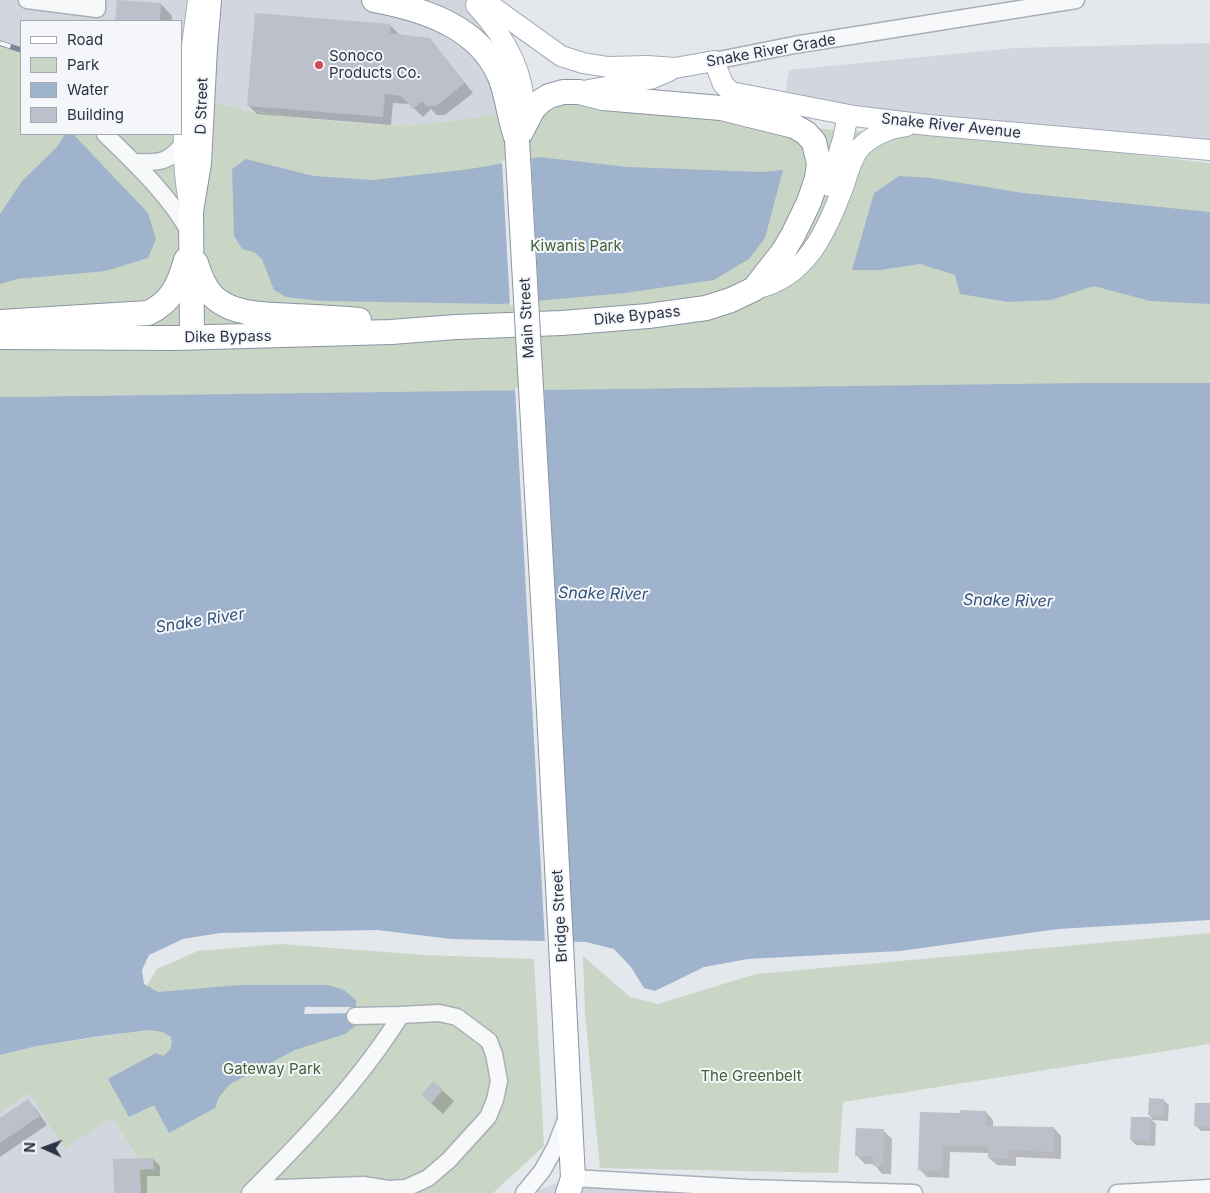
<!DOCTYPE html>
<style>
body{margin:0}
#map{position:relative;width:1210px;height:1193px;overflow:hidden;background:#e4e7ec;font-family:Inter,sans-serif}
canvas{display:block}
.legend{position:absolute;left:20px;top:20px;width:162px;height:115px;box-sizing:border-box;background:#f4f6f9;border:1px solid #a4a8b1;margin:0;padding:6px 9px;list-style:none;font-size:15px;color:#2b3445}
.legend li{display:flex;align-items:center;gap:10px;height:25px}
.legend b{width:25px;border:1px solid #a4a8b1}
.north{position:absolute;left:20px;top:1123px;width:50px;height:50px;-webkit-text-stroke:4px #f4f6f9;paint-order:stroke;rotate:272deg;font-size:14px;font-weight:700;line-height:20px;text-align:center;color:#2b3445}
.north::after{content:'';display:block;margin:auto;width:18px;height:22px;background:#2b3445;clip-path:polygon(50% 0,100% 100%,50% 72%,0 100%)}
</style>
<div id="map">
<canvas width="1210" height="1193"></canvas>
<ul class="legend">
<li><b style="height:6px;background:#fff"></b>Road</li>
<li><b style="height:14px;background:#c9d6c5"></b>Park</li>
<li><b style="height:14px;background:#9fb4cc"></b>Water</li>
<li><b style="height:14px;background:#bbc0ca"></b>Building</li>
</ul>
<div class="north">N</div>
</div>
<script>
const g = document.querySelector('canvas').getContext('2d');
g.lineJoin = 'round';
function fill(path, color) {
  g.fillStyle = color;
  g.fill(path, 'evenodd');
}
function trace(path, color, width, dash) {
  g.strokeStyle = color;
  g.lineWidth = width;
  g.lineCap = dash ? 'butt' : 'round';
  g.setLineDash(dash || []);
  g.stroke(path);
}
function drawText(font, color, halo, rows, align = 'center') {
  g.font = font + ' Inter,sans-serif';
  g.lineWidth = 4;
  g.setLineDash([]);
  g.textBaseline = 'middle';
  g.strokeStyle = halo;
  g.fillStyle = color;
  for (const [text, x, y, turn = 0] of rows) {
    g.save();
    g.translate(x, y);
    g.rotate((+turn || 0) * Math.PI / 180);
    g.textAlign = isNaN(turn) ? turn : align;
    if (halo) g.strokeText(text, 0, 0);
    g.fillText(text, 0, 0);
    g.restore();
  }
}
fill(new Path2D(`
 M0,0H471L494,25L525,109L453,121L407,125L368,124L300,118L229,107L181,95V21H21V50L0,43Z
 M1210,43V150L783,103L789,70L1015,48Z
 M29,1093L112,1117L159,1193H0V1113Z
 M573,1178L814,1193H529Z`), '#d2d6de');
fill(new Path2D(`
 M0,43L21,50V134H181L203,101L255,112L300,118L368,124L407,125L453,121L565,102L845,131L918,132L991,138L1210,163V383L0,397Z
 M1210,933V1044L843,1102L838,1173L600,1168L585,1014L583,956L630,997L658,1004L756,974Z
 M280,944L424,955L534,959L544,1146L493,1193H142L137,1157L112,1117L65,1148L29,1093L0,1113V1055L37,1046L125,1033L149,982L157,969L198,951Z`), '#c9d6c5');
fill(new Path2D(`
 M65,134L74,135L148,213L156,239L148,258L106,271L17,279L0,284V214L22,181L57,147Z
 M539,157L628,167L762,172L783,170L765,238L749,259L714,280L625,293L502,304L321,301L286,297L274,290L262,259L254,252L242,249L234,236L232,169L246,159L314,176L373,180L470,169Z
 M899,176L931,178L1023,193L1210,212V304L1150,301L1094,286L1051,300L1008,302L960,294L955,275L920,264L880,270H852L874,193Z
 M1086,383H1210V920L1058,929L900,951L748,959L704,967L655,991L644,988L631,967L614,949L586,942L451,939L377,930L220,933L183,939L149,955L142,970L144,984L158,992L239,985H328L344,990L356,1000L355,1026L345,1034L295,1050L230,1084L219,1097L215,1108L169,1133L154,1105L129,1117L108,1079L156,1053L163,1056C171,1050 173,1046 171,1037L163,1032L149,1030L101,1036L37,1046L0,1055V397Z`), '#9fb4cc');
fill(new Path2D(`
 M531,156L539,303L510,306L502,161Z
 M515,388H544L573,944L545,943Z
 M305,1007H355V1013L304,1014Z`), '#e4e7ec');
fill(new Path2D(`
 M118,1L161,4L172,16V21H116Z
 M390,25L399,34L438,49L473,93L445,115H437L431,109L423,117L410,104L393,103L391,125L257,114L248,105Z
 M433,1082L454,1101L443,1114L422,1095Z
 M1163,1100L1169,1105L1168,1121L1152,1120L1156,1124L1155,1146L1136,1145L1131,1140L1132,1118L1153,1119L1149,1115Z
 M28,1101L36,1109L47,1125L0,1157V1119Z
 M1210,1105V1131H1201L1195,1125Z
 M986,1112L993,1120V1127L1054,1128L1061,1136V1159L1016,1157V1166L997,1165L989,1158V1153L950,1152L949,1178L927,1177L920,1170L961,1114Z
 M884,1131L892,1139L891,1174H882L874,1164H865L856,1155Z
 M153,1159L160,1166V1176H147V1193H115L114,1160Z`), '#0003');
fill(new Path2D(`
 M117,0L161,3L160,21H115Z
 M255,13L391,24L390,33L430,38L465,83L436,106H426L422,101L413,109L401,96L385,94L383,117L247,106Z
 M433,1081L443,1089L431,1104L421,1095Z
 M1149,1098L1164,1099L1163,1116L1148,1115Z
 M28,1099L40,1116L0,1143V1118Z
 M1195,1103H1210V1127L1194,1126Z
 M960,1110L986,1111V1126L1054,1127L1053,1152L1009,1150L1008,1159L988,1158V1146L943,1145L942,1171L918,1170L920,1112L960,1113Z
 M1131,1117H1151L1150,1141L1130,1140Z
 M856,1128L884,1129L883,1166H873V1156H855Z
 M153,1158L154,1169L140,1170L141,1193H114L113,1159Z`), '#bbc0ca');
const minor = new Path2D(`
 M27,0L97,9V0
 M714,61L794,45L1076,0
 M105,134C135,163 171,197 191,235
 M134,162C158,163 170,163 184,142
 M355,1016L401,1015
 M573,1178L747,1188L914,1193
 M250,1193C305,1138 360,1081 401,1015L439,1013L457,1017L489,1041L494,1054L499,1081L495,1100L488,1117L449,1160L428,1178L406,1188L388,1189L363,1185L254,1189
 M524,1193L542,1171L555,1148L567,1117
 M1117,1193L1210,1188`);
const major = new Path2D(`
 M483,0L561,56L583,63L608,67L647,66L675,68L714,61L723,84L731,92L854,116L928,125L1210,150
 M476,5C507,39 530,79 523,127
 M583,91L650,79L669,71
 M829,186L843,139L848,115
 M189,202C176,136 190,66 198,0
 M754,289C807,278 825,233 843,188C848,174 850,161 859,149C870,136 889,128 906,126`);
const highway = new Path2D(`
 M374,0C422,9 479,26 500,77C508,97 509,119 517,140
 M196,263C200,276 205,290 216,299C237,316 268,314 294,316C316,317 338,318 359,320
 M0,322L148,313C172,302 179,284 186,260
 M0,337L174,338L391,332L456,327L562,323L648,316L706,308L731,300L754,289L783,252L793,235L809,202L817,178L819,164L814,142L806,133L794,126L721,108L603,98L579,92H563L549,96L541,101L533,109L517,140
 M192,337L191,211L199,163L205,48L209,0
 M546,653L573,1178L568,1193`);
trace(minor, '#a9aeb7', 19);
trace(major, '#a3abb8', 22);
trace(highway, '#8b94a3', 26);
trace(minor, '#f7f8fa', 16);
trace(major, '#fff', 20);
trace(highway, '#fff', 24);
const rail = new Path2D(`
 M0,43L21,50`);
trace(rail, '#7d8696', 5.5);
trace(rail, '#f4f6f9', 4, [11]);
const highwayBridge = new Path2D(`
 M517,140L546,653`);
trace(highwayBridge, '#8b94a3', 26, []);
trace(highwayBridge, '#fff', 24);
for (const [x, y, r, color] of [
 [319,65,5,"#d1495b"]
]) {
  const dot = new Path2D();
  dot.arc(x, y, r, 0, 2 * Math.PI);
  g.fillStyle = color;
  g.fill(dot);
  trace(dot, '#f4f6f9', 2);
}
drawText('15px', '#2b3445', '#f4f6f9', [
 ["Snake River Grade",771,51,-10],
 ["D Street",202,106,-88],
 ["Snake River Avenue",951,126,6],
 ["Dike Bypass",637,316,-6],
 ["Main Street",527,318,-93],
 ["Dike Bypass",228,337,-1],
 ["Bridge Street",560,916,-93]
]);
drawText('15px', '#2b3445', '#f4f6f9', [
 ["Sonoco",329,56],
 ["Products Co.",329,73]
], 'left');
drawText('15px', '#3f6138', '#f4f6f9', [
 ["Kiwanis Park",576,246],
 ["Gateway Park",272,1069],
 ["The Greenbelt",751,1076]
]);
drawText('italic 16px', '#34527a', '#f4f6f9', [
 ["Snake River",603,594,1],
 ["Snake River",1008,601,1],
 ["Snake River",200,621,-9]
]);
</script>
